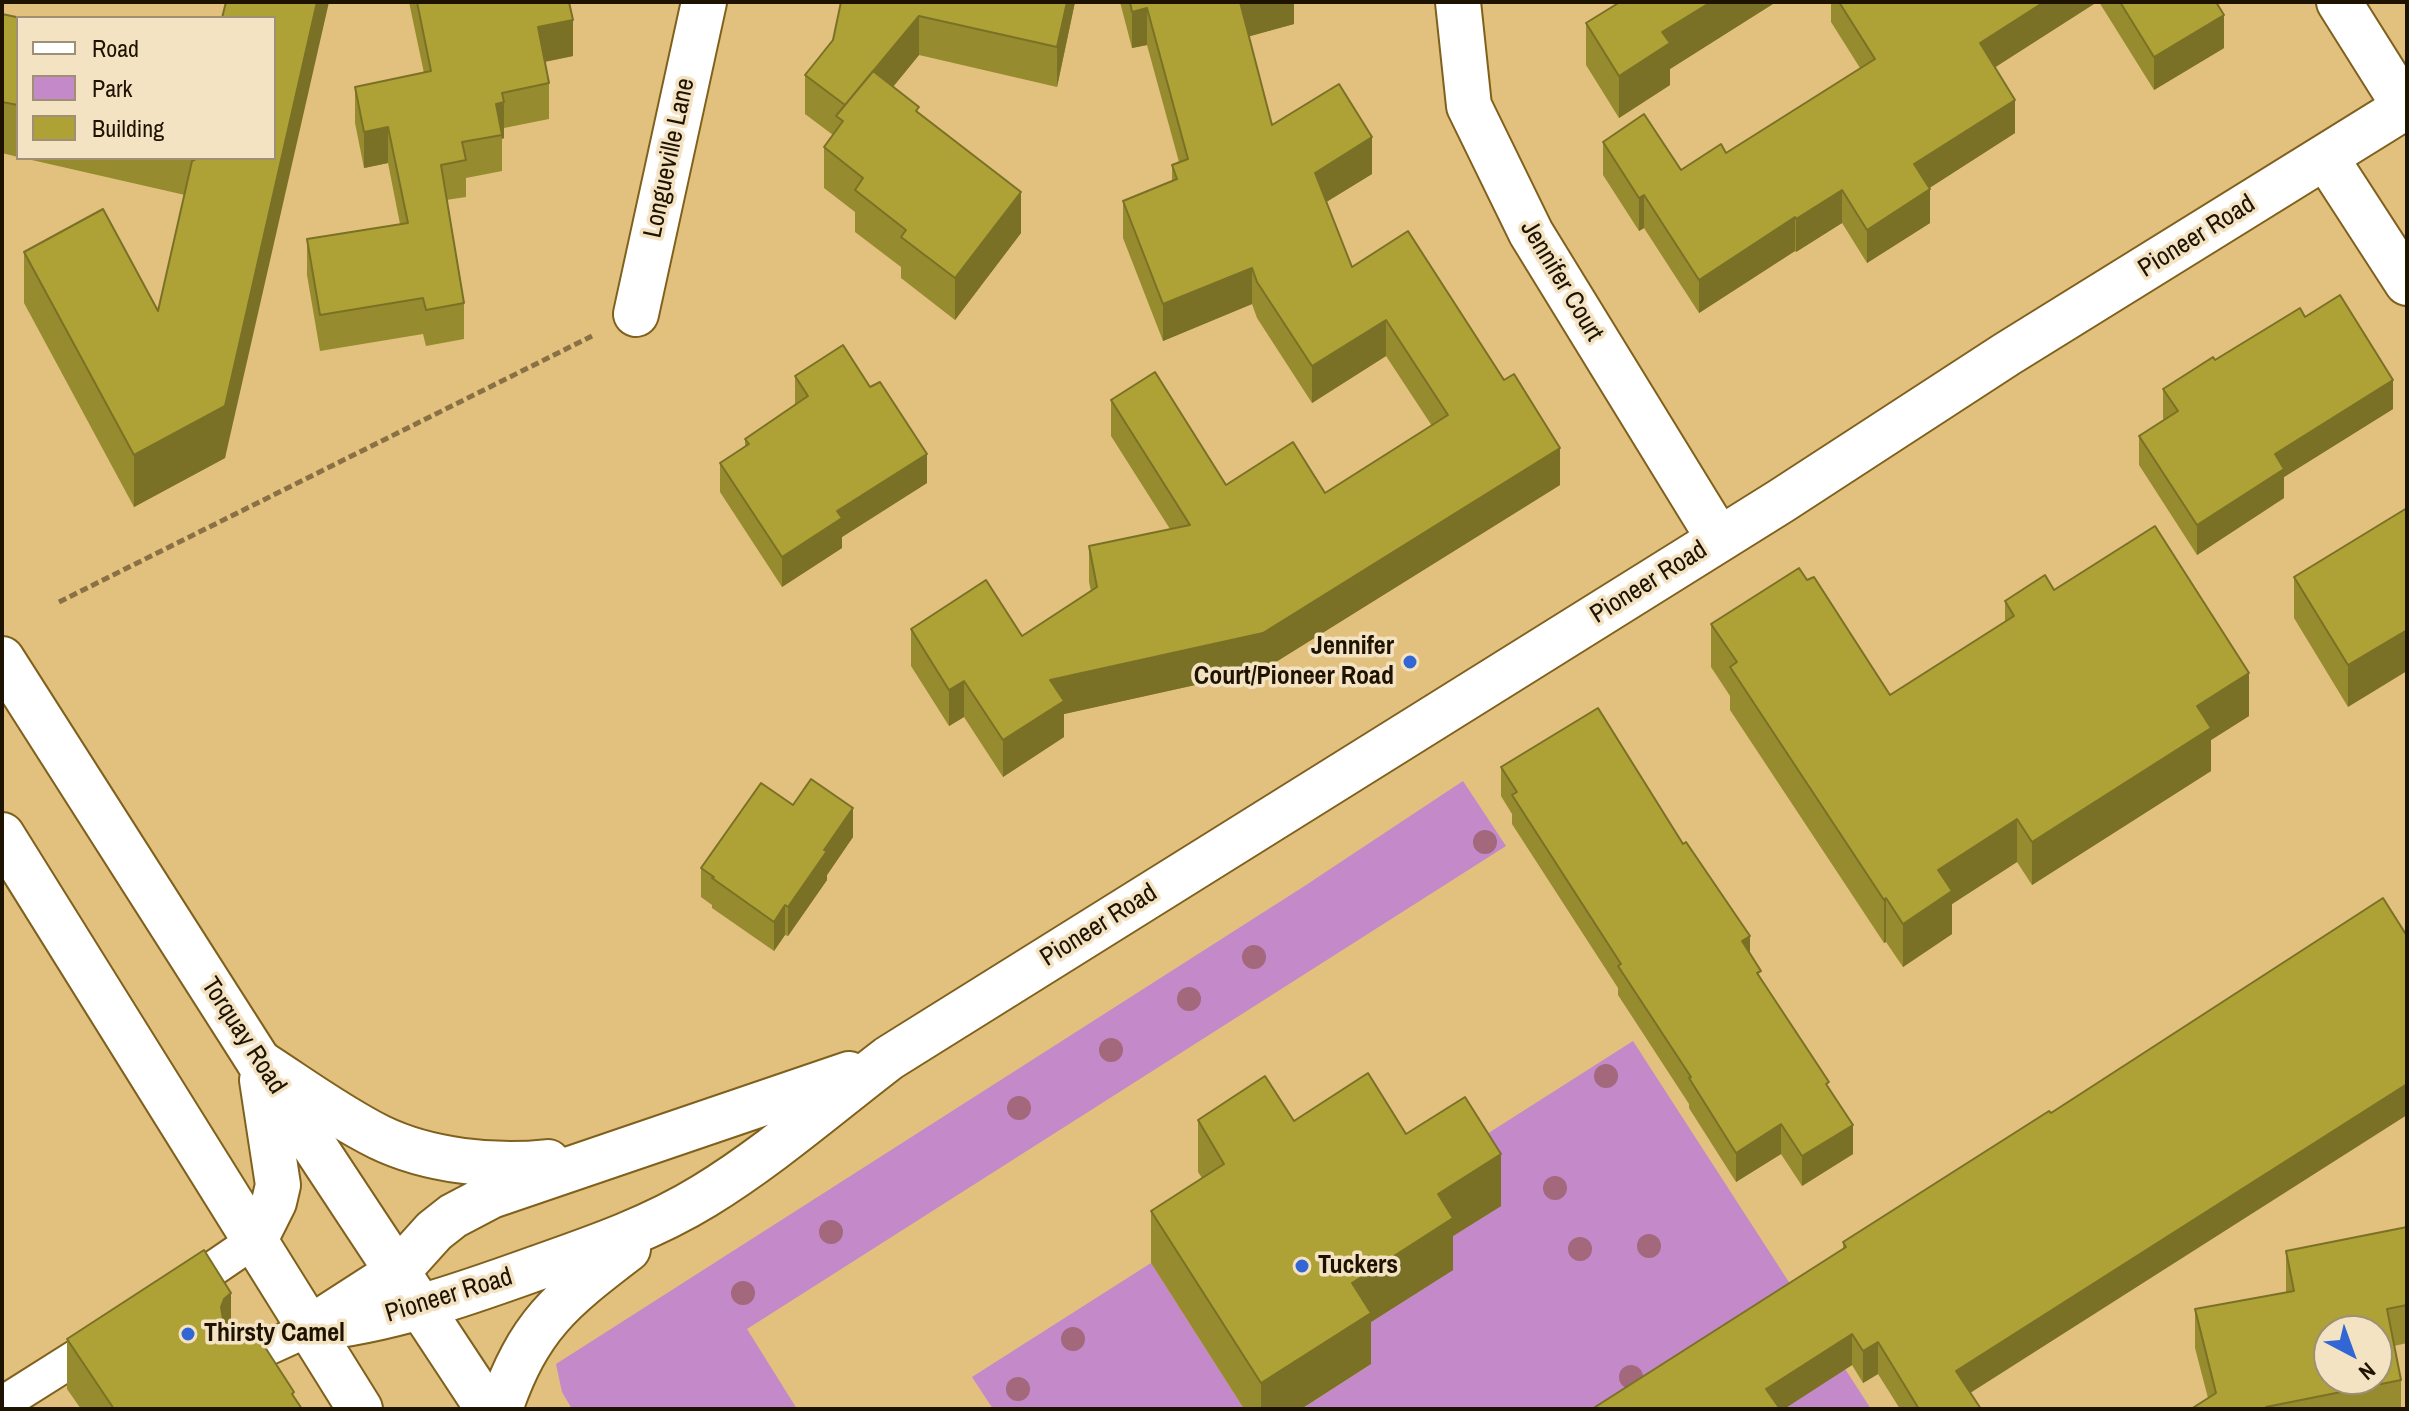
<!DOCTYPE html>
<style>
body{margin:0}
#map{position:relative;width:2409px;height:1411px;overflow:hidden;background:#e2c07e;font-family:"Archivo Narrow",sans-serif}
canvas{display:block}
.frame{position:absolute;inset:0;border:4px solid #1e1200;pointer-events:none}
.legend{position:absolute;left:16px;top:16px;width:260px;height:144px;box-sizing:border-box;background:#f4e3c3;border:2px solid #9e8f75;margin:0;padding:10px 14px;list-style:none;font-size:24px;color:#1e1200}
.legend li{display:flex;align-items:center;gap:16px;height:40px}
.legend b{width:40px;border:2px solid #9e8f75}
.north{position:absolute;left:2313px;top:1315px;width:80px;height:80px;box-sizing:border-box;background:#f4e3c3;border:2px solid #9e8f75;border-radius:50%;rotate:139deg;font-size:22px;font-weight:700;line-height:32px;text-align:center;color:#1e1200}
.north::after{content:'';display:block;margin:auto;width:28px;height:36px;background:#3266d5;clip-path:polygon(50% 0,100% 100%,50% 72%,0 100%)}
</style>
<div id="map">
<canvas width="2409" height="1411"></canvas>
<div class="frame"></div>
<ul class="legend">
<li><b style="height:10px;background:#fff"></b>Road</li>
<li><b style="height:22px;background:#c389c9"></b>Park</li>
<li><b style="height:22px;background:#aea236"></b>Building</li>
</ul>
<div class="north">N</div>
</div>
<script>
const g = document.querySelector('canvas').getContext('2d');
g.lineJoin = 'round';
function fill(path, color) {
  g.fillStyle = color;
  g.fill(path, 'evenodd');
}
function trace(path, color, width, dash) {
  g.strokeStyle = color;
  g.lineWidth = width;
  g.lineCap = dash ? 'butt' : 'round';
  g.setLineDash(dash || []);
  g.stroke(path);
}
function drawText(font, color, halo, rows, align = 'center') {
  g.font = font + ' "Archivo Narrow",sans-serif';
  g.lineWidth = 7;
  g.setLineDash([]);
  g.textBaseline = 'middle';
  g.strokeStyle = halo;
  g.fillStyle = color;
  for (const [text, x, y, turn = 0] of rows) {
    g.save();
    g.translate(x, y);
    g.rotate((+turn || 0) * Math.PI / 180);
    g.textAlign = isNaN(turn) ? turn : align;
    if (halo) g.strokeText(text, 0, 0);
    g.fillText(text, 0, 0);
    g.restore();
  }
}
fill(new Path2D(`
 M1463,781L1506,846L747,1329L797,1409H572L562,1392L556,1364L1303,887Z
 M1633,1041L1871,1409H1301L1370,1365L1352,1334L1438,1246L1465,1148Z
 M1151,1263L1244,1409H993L972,1377Z`), '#c389c9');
const service = new Path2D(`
 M176,1294L255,1240
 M241,1360L309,1329
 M2,1404L105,1339`);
const minor = new Path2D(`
 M1458,2L1469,106L1531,233L1719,539
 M2339,2L2405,107
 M2326,158L2407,283
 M636,314L704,2`);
const secondary = new Path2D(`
 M259,1062C298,1087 337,1116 379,1137C428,1161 495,1168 548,1162
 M321,1321L397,1272L434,1231L453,1216L491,1196L849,1074
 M309,1329C388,1321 462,1295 537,1268C594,1248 652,1228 704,1196C768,1157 829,1104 889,1058L1781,501L2007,354L2407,106
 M500,1409C529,1325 560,1301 628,1249`);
const primary = new Path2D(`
 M2,659L259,1062L488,1409
 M2,835L360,1409
 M255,1240L274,1202L278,1185L262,1080`);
trace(service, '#7f601c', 38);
trace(minor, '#7f601c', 48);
trace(secondary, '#7f601c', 48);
trace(primary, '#7f601c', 48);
trace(new Path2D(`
 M59,602L592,336`), '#897145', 5, [8, 4]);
trace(service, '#fff', 34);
trace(minor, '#fff', 44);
trace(secondary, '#fff', 44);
trace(primary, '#fff', 44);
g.fillStyle = '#a3687c';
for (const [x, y] of [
 [1485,842],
 [1254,957],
 [1189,999],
 [1111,1050],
 [1606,1076],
 [1019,1108],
 [1555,1188],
 [831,1232],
 [1649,1246],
 [1580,1249],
 [743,1293],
 [1073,1339],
 [1631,1377],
 [1018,1389]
]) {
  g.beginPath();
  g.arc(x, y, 12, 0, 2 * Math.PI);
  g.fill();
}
fill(new Path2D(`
 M409,2H569L573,56L545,62L549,83V119L504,128V138L502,139V171L466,178V197L446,200L464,303V339L426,346L423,334L320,351L307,275V239L400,224L388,163L364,168L355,123V87L424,73Z
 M841,2H1075L1057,87L919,55L893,87L919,114L1021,233L955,320L901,278V267L855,232V212L824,188V147L833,135L805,114V75L833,40Z
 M1120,2H1294V24L1249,36L1272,125L1372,174L1326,202L1352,267L1560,485L1263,670L1064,714V737L1003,777L964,717L949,726L911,666V629L1022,636L1091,591L1089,582V546L1170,529L1111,436V400L1226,485L1325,493L1432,426L1386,356L1312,403L1257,318L1252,304L1163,341L1123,238V201L1172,181V165L1179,162L1147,45L1132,48Z
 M1617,2H1776L1670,69V85L1619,118L1586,65V23L1617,4Z
 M1831,2H2097L1995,67L2015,133L1929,188L1930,223L1867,263L1842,223L1796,252L1795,251L1699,313L1644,228L1639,231L1603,175V142L1681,170L1726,153L1860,68L1831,22Z
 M2099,2H2216L2224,48L2154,90Z
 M2,14L18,18V157L2,153Z
 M23,158H274L225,458L134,507L24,303V252L158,311L185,195Z
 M2305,317L2393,409L2284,477V498L2197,555L2139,465V436L2164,420L2163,418V389L2215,360Z
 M795,376L927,483L842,537V548L782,587L720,492V463L745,446V439L795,405Z
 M2407,508L2348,707L2294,618V577Z
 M1807,580L1890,695L2005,622V601L2054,590L2249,716L2211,740V771L2032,885L2017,862L1952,904V934L1903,967L1886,942L1884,943L1730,710V696L1711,667V624Z
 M1501,767L1750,953L1761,979L1829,1088L1853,1154L1802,1186L1781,1154L1736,1182L1689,1108V1104L1618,995V988L1512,824V814L1501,796Z
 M793,805L853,837L827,875V880L788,936L785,935L774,951L712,908V905L701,897V868Z
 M1198,1120L1294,1121L1406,1134L1501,1206L1453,1236V1270L1371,1322V1364L1301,1409H1244L1151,1263V1211L1202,1178L1198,1172Z
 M2407,1227V1343L2394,1346L2401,1380V1409H2191L2208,1398L2195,1348V1309L2286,1292V1251Z
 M1843,1242L1970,1393L1981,1409H1900L1878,1374L1863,1383L1852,1365L1784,1409H1592L1843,1249Z
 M231,1327L294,1397L302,1409H81L67,1389V1339Z`), '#968b2e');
fill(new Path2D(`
 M317,2H329L225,458L134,507V455Z
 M1067,2H1075L1057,87V47Z
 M1240,2H1294V24L1240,39Z
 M1711,2H1776L1670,69V85L1619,118V76L1662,32Z
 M2044,2H2097L1980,77V43Z
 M1147,8V45L1132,48V12Z
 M2224,15V48L2154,90V57Z
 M919,16V55L846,144V105Z
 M573,20V56L538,63V27Z
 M2015,100V133L1914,198V164Z
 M504,102V138L502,139L496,104Z
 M388,127V163L364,168V132Z
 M1372,137V174L1315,209V173Z
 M1930,189V223L1867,263V230Z
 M1842,190V223L1796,252V219Z
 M1021,192V233L955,320V278Z
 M1644,195V228L1639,231V198Z
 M1795,217V251L1699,313V280Z
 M1252,268V304L1163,341V304Z
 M1386,320V356L1312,403V366Z
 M2393,380V409L2284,477V498L2197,555V525L2275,454Z
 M1560,448V485L1263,670L1064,714V737L1003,777V740L1050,680Z
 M927,454V483L842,537V548L782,587V557L837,511Z
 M2407,630V671L2348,707V665Z
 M2249,673V716L2211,740V771L2032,885V842L2197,706Z
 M964,681V717L949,726V690Z
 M853,808V837L827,875V880L788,936V907L824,850Z
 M2017,819V862L1952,904V934L1903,967V924L1938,870Z
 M1886,898V942L1884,943V900Z
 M785,905V935L774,951V922Z
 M1750,936V965L1742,941Z
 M2407,1084V1115L1956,1402V1371Z
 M1781,1124V1154L1736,1182V1153Z
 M1853,1125V1154L1802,1186V1156Z
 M1501,1154V1206L1453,1236V1270L1371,1322V1364L1301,1409H1261V1383L1352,1283L1438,1194Z
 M231,1293V1343L224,1349L221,1307L224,1299Z
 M1852,1334V1365L1784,1409H1766V1389Z
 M1878,1342V1374L1863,1383V1351Z`), '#7a7126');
const building = new Path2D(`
 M226,2H317L225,406L134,455L24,252L103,209L158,311L192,161L198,158H274V18H222Z
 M417,2H569L573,20L538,27L549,83L502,93L504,102L496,104L502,135L462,142L466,160L441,165L464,303L426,310L423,298L320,315L307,239L408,223L388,127L364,132L355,87L431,71Z
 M841,2H1067L1057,47L919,16L845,105L805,75L833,40Z
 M1130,2H1241H1240L1272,125L1339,84L1372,137L1315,173L1352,267L1408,231L1504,380L1514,374L1560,448L1263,633L1050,680L1064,701L1003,740L964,681L949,690L911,629L986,580L1022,636L1097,587L1089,546L1190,525L1111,400L1155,372L1226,485L1293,442L1325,493L1448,415L1386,320L1312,366L1257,282L1252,268L1163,304L1123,201L1177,179L1172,165L1188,159L1147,8L1132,12Z
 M1620,2H1711L1662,32L1670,43L1619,76L1586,23Z
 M1839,2H2044L1980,43L2015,100L1914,164L1930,189L1867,230L1842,190L1796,219L1795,217L1699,280L1644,195L1639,198L1603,142L1644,114L1681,170L1721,144L1726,153L1875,59Z
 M2120,2H2216L2224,15L2154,57Z
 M2,14L21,18H18V105L2,102Z
 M873,71L919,107L916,111L1021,192L955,278L901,237L906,230L855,190L863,178L824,147L843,121L836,116Z
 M2340,295L2393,380L2275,454L2284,469L2197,525L2139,436L2178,411L2163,389L2213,357L2215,360L2300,308L2305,317Z
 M843,345L870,387L880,382L927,454L837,511L842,518L782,557L720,463L749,444L745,439L808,396L795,376Z
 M2407,508V630L2348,665L2294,577Z
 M2155,526L2249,673L2197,706L2211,728L2032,842L2017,819L1938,870L1952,891L1903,924L1886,898L1884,900L1730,667L1737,662L1711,624L1799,568L1807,580L1814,577L1890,695L2014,616L2005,601L2045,575L2054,590Z
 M1598,708L1683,844L1686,842L1750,936L1742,941L1761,971L1757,973L1829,1082L1826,1084L1853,1125L1802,1156L1781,1124L1736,1153L1689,1078L1691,1077L1618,966L1621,964L1512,795L1517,792L1501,767Z
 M811,779L853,808L824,850L827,851L788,907L785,905L774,922L712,878L714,877L701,868L761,783L793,805Z
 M2383,898L2407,936V1084L1956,1371L1981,1409H1919L1878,1342L1863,1351L1852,1334L1766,1389L1780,1409H1592L1846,1247L1843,1242L2049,1111L2051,1113Z
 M1368,1073L1406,1134L1465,1097L1501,1154L1438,1194L1453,1218L1352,1283L1371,1313L1261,1383L1151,1211L1224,1164L1198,1120L1265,1076L1294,1121Z
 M2407,1227V1305L2387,1309L2401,1380L2266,1407L2267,1409H2191L2216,1393L2195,1309L2294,1291L2286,1251ZM2329,1331H2377V1379H2329Z
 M204,1250L231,1293L224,1299L221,1307L223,1319L230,1326L238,1329L252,1327L294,1392L292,1394L302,1409H114L67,1339Z`);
fill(building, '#aea236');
trace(building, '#7a7126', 2);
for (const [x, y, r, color] of [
 [1410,662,8,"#3266d5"],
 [1302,1266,8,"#3266d5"],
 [188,1334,8,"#3266d5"]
]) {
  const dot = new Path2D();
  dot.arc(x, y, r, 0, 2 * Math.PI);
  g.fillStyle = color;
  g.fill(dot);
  trace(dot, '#f4e3c3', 3);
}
drawText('26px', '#1e1200', '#f4e3c3', [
 ["Longueville Lane",670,158,-78],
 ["Pioneer Road",2197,237,-32],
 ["Jennifer Court",1561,281,59],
 ["Pioneer Road",1649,583,-32],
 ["Pioneer Road",1099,926,-32],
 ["Torquay Road",243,1036,57],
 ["Pioneer Road",449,1296,-17]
]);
drawText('bold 26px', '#1e1200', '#f4e3c3', [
 ["Jennifer",1394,647,"right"],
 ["Court/Pioneer Road",1394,677,"right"],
 ["Tuckers",1318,1266],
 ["Thirsty Camel",204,1334]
], 'left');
</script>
